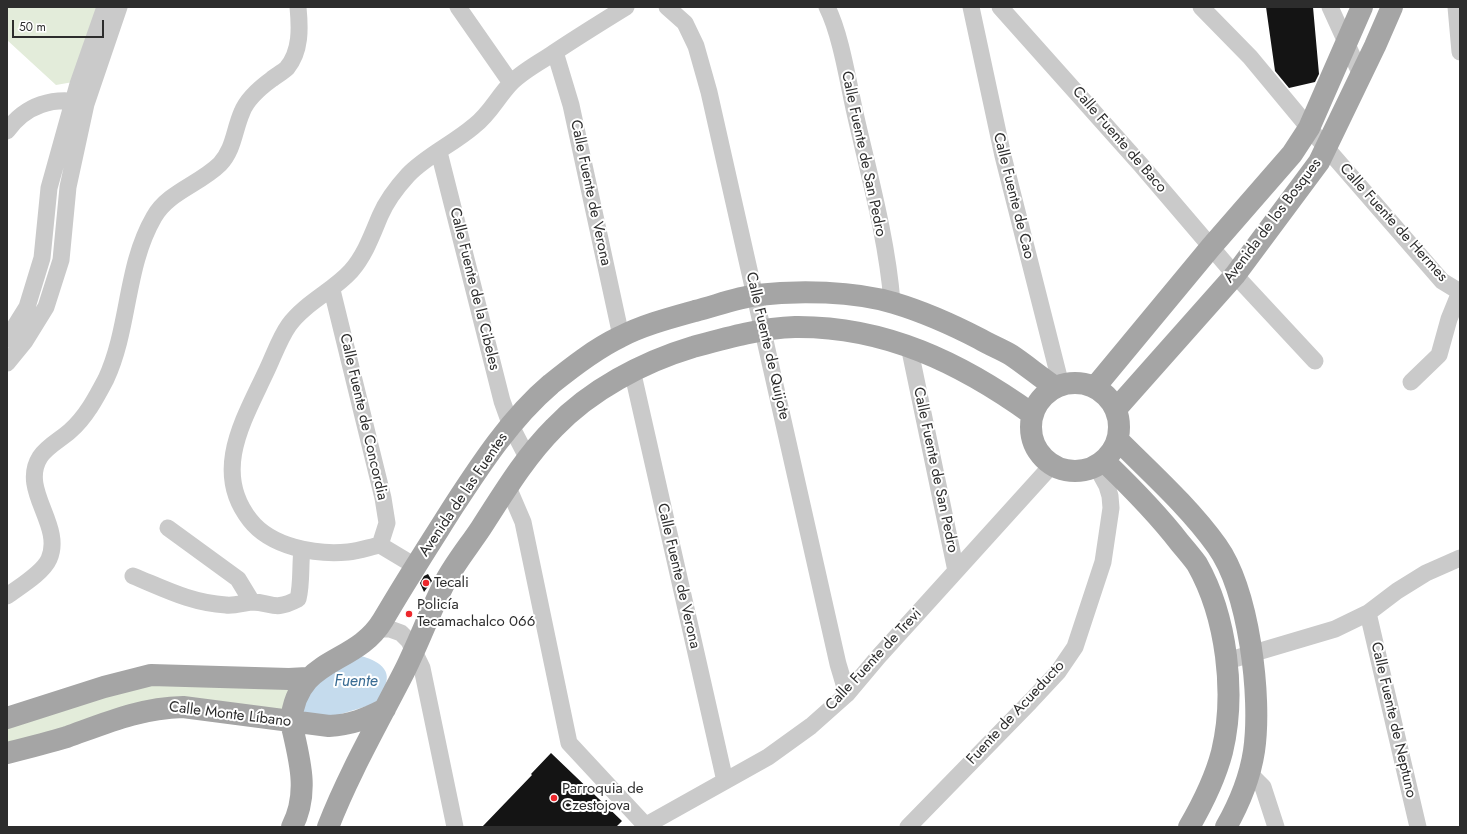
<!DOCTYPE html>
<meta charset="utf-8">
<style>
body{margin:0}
#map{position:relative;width:1467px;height:834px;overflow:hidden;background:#fff;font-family:Jost,sans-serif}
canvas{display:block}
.frame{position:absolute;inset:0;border:8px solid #2d2d2d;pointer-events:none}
.scale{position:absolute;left:12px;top:20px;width:92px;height:18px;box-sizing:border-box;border:2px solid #2d2d2d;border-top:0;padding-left:5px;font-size:12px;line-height:14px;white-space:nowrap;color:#2d2d2d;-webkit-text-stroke:3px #fff;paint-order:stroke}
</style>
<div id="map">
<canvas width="1467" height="834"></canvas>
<div class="frame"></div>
<div class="scale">50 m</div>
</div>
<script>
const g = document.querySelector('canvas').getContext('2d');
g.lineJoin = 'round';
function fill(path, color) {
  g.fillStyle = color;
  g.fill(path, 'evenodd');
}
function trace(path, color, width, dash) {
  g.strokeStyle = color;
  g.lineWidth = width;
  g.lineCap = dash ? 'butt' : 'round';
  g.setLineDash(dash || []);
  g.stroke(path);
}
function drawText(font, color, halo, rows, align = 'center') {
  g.font = font + ' Jost,sans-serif';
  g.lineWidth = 4;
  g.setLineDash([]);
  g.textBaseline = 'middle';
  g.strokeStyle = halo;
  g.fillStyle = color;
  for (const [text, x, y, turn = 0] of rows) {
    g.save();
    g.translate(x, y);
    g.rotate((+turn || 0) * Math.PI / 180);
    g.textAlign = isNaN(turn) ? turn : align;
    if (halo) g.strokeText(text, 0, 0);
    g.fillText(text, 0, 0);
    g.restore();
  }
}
fill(new Path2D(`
 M7,7H100L73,82L56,85L7,40Z
 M153,679L289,681V716L183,705L7,751V722Z`), '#e3ecda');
fill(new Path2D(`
 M356,655C368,657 392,665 386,683C385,690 380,697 377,703L328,718L293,716L309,677Z`), '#c5dbed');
fill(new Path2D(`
 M1266,7H1313L1319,74L1315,82L1289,88L1275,71Z
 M428,574L432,581L424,592L420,583L424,576Z
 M551,753L622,821L616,827H482L532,775L531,774Z`), '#141414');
trace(new Path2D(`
 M458,7L511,83
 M667,7L685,23L696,46L709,92L838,664L847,694
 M827,7C841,35 848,82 855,113C869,175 887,239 892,302
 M971,7L1003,156L1061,385
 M1000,7L1141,165L1235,275L1315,361
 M1201,7L1250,57L1309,128L1442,281L1460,292L1449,319L1439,355L1411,382
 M1330,7L1361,75
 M1456,7L1460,52
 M555,52L571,105L621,336
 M7,131C25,105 54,96 84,103
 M439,152L502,401L511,426L528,459
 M332,290L383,498L387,523L380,545
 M7,339L27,307L42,258L49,188L78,84L105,7
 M909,346L956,571
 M7,363L25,341L46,307L61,260L68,187L86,104L119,7
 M632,370L725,781
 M508,487L523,522L569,743L647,827
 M168,528L238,579L252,602
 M415,566L380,545C370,547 359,551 348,552C315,555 271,547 250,520C212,472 243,421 265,374C273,358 279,339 289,325C305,303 333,291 351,271C365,255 372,235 380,216C386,202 397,187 408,175C426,156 453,144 474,126C490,114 498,96 512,82C522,72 536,64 549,56C574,39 600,23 626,7
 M133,576C165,589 191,603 226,605C234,606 243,603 251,602C273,602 273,612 298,599C302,583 300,566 302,549
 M7,596C19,587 43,573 49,559C64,525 19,490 40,457C47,446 60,440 70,431C86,417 96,398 106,379C130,327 125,267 154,217C168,192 200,184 220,164C234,149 234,130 242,112C247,99 261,87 272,79C277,75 283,72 287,68C301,51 300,28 298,7
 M1368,613L1418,827
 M378,629H390L401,633L409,641L422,668L455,827
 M1227,661L1335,629L1368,613L1397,591L1426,573L1460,558
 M1249,773L1263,787L1276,827
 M643,827L768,757L811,726L847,694L879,656L1052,465
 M908,827L1030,702L1058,672L1075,647L1103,562L1111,508L1110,496L1107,486L1096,466`), '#cacaca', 17);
trace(new Path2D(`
 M1031 427a44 44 0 1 1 88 0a44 44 0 1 1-88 0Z
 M1095,387L1211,247L1292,154L1309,128L1362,7
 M1116,409L1235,275L1319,162L1375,46L1392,7
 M1118,440C1152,474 1189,507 1217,546C1249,591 1262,697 1254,751C1250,777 1239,804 1226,827
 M1104,461C1131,487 1157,513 1180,543C1186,550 1192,557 1197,564C1227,617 1236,694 1222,752C1215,779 1203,803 1189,827
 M7,718L104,687L151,675L289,679L307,678
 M7,753C27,748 47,743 67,737C106,723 140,708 183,707L329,726C350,725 366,719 385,709
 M292,827C310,792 299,758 291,722C297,655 355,667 383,620C405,582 429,545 453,507C481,464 511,418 551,384C572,367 595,349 620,337C643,325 670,318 695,311C715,306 736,298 757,295C798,290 854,291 894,303C924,312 953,325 980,339C990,345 1001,349 1011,355C1026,365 1040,377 1055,387
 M328,827C349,773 378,723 404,672C419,642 430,611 445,582C455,563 469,546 481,528C503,494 525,457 554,428C590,390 643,362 693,347C726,338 761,328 795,327C885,326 961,363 1032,414`), '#a5a5a5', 22);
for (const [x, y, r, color] of [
 [426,583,4,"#ed272c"],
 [409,614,4,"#ed272c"],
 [554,798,4,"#ed272c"]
]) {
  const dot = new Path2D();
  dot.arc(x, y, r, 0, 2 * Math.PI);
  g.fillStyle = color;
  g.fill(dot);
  trace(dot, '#fff', 1.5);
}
drawText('15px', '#2d2d2d', '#fff', [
 ["Calle Fuente de Baco",1119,140,49],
 ["Calle Fuente de San Pedro",863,154,78],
 ["Calle Fuente de Verona",590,193,78],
 ["Calle Fuente de Cao",1013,196,76],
 ["Avenida de los Bosques",1273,221,-53],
 ["Calle Fuente de Hermes",1393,223,48],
 ["Calle Fuente de la Cibeles",474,289,76],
 ["Calle Fuente de Quijote",767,346,77],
 ["Calle Fuente de Concordia",363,417,77],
 ["Calle Fuente de San Pedro",935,470,78],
 ["Avenida de las Fuentes",464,495,-56],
 ["Calle Fuente de Verona",678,576,77],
 ["Calle Fuente de Trevi",874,660,-47],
 ["Fuente de Acueducto",1016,713,-47],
 ["Calle Monte Líbano",230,715,7],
 ["Calle Fuente de Neptuno",1393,720,77]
]);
drawText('15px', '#2d2d2d', '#fff', [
 ["Tecali",434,583],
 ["Policía",417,605],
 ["Tecamachalco 066",417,622],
 ["Parroquia de",562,789],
 ["Czestojova",562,806]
], 'left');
drawText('italic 16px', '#386b93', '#fff', [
 ["Fuente",356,682]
]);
</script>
